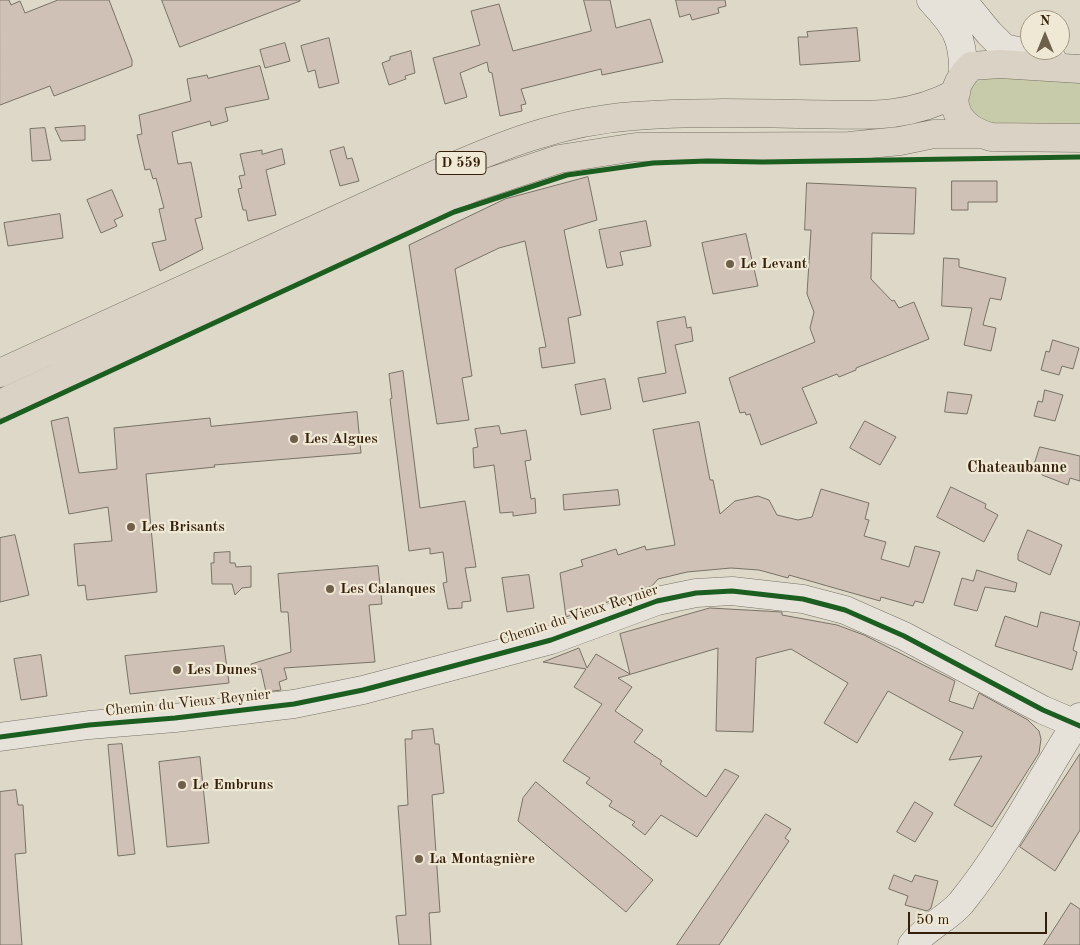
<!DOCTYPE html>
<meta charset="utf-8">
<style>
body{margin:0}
#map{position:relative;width:1080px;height:945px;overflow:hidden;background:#ddd8c7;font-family:"Old Standard TT",serif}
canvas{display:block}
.north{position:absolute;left:1020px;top:10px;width:50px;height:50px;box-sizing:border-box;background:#efe8d5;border:1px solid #a49884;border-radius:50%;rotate:0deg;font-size:14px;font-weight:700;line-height:20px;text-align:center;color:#341f0a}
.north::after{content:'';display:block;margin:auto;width:18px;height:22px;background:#6f604c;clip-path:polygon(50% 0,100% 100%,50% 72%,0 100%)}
.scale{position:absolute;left:908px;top:912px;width:139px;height:22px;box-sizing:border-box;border:2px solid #341f0a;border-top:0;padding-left:6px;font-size:15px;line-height:18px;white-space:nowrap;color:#341f0a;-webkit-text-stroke:4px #efe8d5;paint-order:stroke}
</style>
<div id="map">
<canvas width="1080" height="945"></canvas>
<div class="north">N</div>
<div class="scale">50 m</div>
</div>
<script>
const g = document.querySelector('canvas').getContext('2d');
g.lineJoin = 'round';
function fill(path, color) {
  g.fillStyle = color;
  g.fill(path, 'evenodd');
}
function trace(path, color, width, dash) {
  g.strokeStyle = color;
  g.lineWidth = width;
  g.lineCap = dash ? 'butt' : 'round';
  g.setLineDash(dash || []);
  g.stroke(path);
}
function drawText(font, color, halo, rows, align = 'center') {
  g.font = font + ' "Old Standard TT",serif';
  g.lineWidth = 4.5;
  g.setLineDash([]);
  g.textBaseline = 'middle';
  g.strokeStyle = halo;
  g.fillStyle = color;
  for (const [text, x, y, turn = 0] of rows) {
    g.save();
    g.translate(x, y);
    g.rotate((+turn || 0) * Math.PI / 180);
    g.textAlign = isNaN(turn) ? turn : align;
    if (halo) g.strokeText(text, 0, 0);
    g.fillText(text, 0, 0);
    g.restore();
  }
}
fill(new Path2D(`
 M1080,69V138L991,137L956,93L963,74Z`), '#c8cba9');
const building = new Path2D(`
 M0,0H9L11,5L20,1L25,13L58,0H109L132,60V66L54,96L50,86L0,105Z
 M162,0H300V1L180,47Z
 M584,0H610L616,28L650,19L663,62L602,75L601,69L521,89L526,104L521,105L522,111L500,116L492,73L489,72L487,62L460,73L467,97L445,104L433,58L480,45L471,11L499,4L513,51L591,31Z
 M676,0H725L726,6L718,8L719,13L692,20L690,14L680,17Z
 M857,28L860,61L800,65L798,37H808L807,32Z
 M329,38L339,83L319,88L315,70L308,72L301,46Z
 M285,43L290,61L265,68L260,50Z
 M411,51L415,73L405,76L406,79L389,85L382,63L390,60V57Z
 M260,66L269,99L225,108L228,121L211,126L210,121L172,132L178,164L191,162L202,217L195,219L203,249L160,271L152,243L166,240L159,209L164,208L156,178L153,179L150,169L145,170L137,135L142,134L139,115L191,101L187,79L207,75L208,78Z
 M85,126V140L61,141L55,128Z
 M45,128L51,160L32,161L30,129Z
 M344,147L347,159L352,158L359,181L340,186L330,151Z
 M282,149L285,164L266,170L276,215L248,221L246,210H243L238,189L242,188L239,176L245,175L240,154L262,150V154Z
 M588,177L597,220L564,230L581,315L568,318L575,363L542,368L539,348L546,347L525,241L499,248L455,269L472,376L462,378L469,420L437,424L409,245L505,199Z
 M952,181H997V202H968V210H952Z
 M807,183L916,188L914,234L872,233L871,279L892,301L894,300L899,308L914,302L929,339L856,368V370L839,377L837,374L802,388L817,423L761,445L750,414L746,415L745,412L740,413L729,378L815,342L810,328L814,312L807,294L811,230H805Z
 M112,190L123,216L114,220L117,226L101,233L87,200Z
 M60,214L63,238L8,246L4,223Z
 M646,221L651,246L620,252L623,265L607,268L599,230Z
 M746,234L758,286L713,294L702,243Z
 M944,258L959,259V267L1006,278L1001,300L990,298L983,325L996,328L991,351L964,345L972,308L942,306Z
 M685,317L687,328L691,327L693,341L675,345L686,393L643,402L638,378L666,373L657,322Z
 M1053,340L1079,348L1073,369L1062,366L1059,375L1041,370L1046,351L1049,352Z
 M403,371L420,508L465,501L476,567L465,568L471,601L462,602V608L448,609L443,583L447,582L443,552L430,554V548L409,551L390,399L392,398L389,374Z
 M605,379L611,409L581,415L575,385Z
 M1045,390L1063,395L1055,421L1034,416L1038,401L1042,402Z
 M948,392L972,395L967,414L945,412Z
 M357,412L361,453L214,465L215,467L146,474L157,592L87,600L85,585L78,586L74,544L112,541L108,507L69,514L51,421L68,417L79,473L117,469L114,428L210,418L211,426Z
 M865,421L896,437L880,465L850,448Z
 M699,422L710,480H713L720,514L735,501L758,496L769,500L777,515L798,520L812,517L821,489L869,503L865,519L869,520L864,536L886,542L881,559L909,567L915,546L940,552L923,603L915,601L913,606L881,597L880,601L789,575L788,578L759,570L731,568L687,572L658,579L652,586L566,617L560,573L583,566L581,560L616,549L618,555L645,546L646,550L675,545L653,430Z
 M499,426L501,434L526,430L531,460L525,461L531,499L535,498L536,513L513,516V512L500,513L494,465L474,468L473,448L478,447L475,429Z
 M1040,447L1080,456V481L1070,478L1068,485L1042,475L1044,466L1035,463Z
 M951,487L986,504L985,508L998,515L984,542L937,517Z
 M618,490L620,505L564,510L563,495Z
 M1028,530L1062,545L1050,575L1018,560V554Z
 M15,535L29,595L0,602V538Z
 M230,552V563H235L236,567L251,566V587L242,588L235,595L232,584H212L211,563H214V553Z
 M378,566L382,604L369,605L375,662L284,668L287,679L279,682L281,690L266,692L261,669L252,670L251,664L291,652L288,612H281L278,574Z
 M977,570L1017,583L1015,592L985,587L977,611L954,605L962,578L973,581Z
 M529,575L534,608L507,612L502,578Z
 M710,608L782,612V615L837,625L864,635L955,681L949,701L973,709L979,693L1028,720L1039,731L1041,739L1039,753L992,827L954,805L982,756L949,760L963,732L888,691L857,743L824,723L848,683L791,649L756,658L753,732L716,731L718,648L618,678L632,687L615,711L643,730L634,742L662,761L660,764L706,797L725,769L739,776L697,837L661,815L645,835L632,825L635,822L609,806L612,801L586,783L590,778L563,761L602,704L574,687L586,669L543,662L579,648L587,668L596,654L630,674L620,634Z
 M1041,612L1080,622L1073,650L1077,652L1072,670L995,646L1005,616L1037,627Z
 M224,646L229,683L130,694L125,656Z
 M41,655L47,696L21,700L14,659Z
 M433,729L435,744H439L444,793L432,795L440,912L429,913L431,945H399L396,916L406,915L398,806L408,805L405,739H412V731Z
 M122,744L135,854L118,856L108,745Z
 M1080,754V830L1055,871L1020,847Z
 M200,757L209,843L167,847L159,762Z
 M536,782L653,880L626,912L518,821L523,798Z
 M16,790L18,805H23L26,853L15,854L22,945H0V792Z
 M915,802L933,813L915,842L897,832Z
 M766,814L791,829L785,838L789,841L719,945H677Z
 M894,875L912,882L915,875L938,881L931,908L927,911L905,905L908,896L889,889Z
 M1071,903L1080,909V945H1044Z`);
fill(building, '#d0c1b6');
trace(building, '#787267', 1);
const secondary = new Path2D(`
 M931,0C955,26 964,37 963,74
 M962,0L989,33L1004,48L1052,59
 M0,737L89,725L175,718L294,704L363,690L551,640L657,601L696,593L732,591L803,599L845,610L904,636L1043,710L1076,724
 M912,945C925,928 947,919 961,903C1008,845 1040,779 1080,717`);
const primary = new Path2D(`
 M1080,69L1000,64L971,66C942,95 953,127 991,137L1080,138
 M0,373L432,176C499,146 561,121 634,116C688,112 744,113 797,114C856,114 902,122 956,93
 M0,404L472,188L559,159L636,147L849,146L900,141L934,134H977`);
trace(secondary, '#787267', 29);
trace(primary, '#787267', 29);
trace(secondary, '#e6e2da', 28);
trace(primary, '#d9d2c5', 28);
trace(new Path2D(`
 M0,422L454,212L567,175L653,163L707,161L763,162L1080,157
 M0,737L89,725L175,718L294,704L363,690L551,640L657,601L696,593L732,591L803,599L845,610L904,636L1043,710L1080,726`), '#1b5e20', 5);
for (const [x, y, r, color] of [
 [730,264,5,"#6f604c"],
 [294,439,5,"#6f604c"],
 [131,527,5,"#6f604c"],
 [330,589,5,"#6f604c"],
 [177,670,5,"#6f604c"],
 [182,785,5,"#6f604c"],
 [419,859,5,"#6f604c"]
]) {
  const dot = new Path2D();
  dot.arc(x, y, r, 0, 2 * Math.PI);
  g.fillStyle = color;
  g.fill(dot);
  trace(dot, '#efe8d5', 2);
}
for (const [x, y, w] of [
 [461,163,50]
]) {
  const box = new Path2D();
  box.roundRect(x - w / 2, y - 11.5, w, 23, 4);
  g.fillStyle = '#efe8d5';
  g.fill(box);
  trace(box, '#341f0a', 1);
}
drawText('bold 14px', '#341f0a', null, [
 ["D 559",461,163]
]);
drawText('bold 15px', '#341f0a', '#efe8d5', [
 ["Le Levant",740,264],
 ["Les Algues",304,439],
 ["Les Brisants",141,527],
 ["Les Calanques",340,589],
 ["Les Dunes",187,670],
 ["Le Embruns",192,785],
 ["La Montagnière",429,859]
], 'left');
drawText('15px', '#341f0a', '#efe8d5', [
 ["Chemin du Vieux Reynier",579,615,-18],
 ["Chemin du Vieux Reynier",188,703,-6]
]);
drawText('bold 16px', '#341f0a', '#efe8d5', [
 ["Chateaubanne",1017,468]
]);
</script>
